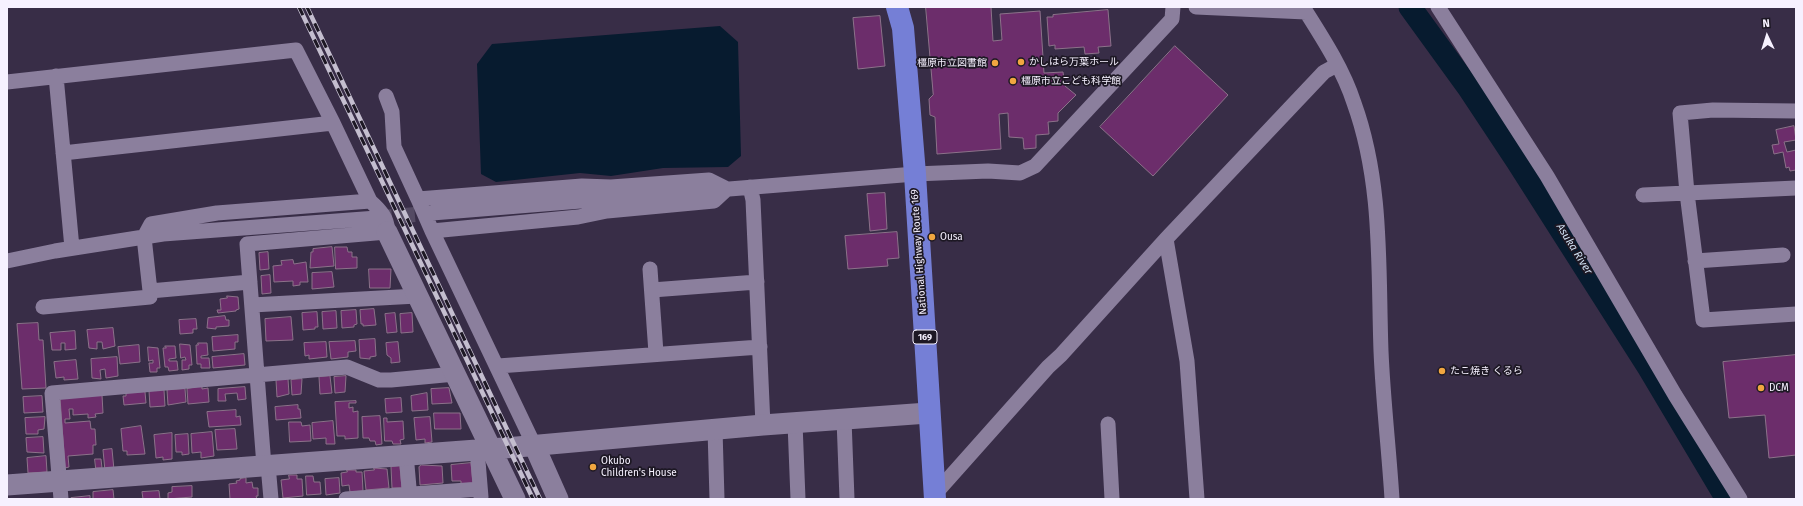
<!DOCTYPE html>
<meta charset="utf-8">
<style>
body{margin:0}
#map{position:relative;width:1803px;height:506px;overflow:hidden;background:#382d47;font-family:"Fira Sans",sans-serif}
canvas{display:block}
.frame{position:absolute;inset:0;border:8px solid #f6f1ff;pointer-events:none}
.north{position:absolute;left:1747px;top:16px;width:40px;height:40px;-webkit-text-stroke:3px #1d1824;paint-order:stroke;rotate:356deg;font-size:11px;font-weight:700;line-height:16px;text-align:center;color:#f6f1ff}
.north::after{content:'';display:block;margin:auto;width:14px;height:18px;background:#f6f1ff;clip-path:polygon(50% 0,100% 100%,50% 72%,0 100%)}
</style>
<div id="map">
<canvas width="1803" height="506"></canvas>
<div class="frame"></div>
<div class="north">N</div>
</div>
<script>
const g = document.querySelector('canvas').getContext('2d');
g.lineJoin = 'round';
function fill(path, color) {
  g.fillStyle = color;
  g.fill(path, 'evenodd');
}
function trace(path, color, width, dash) {
  g.strokeStyle = color;
  g.lineWidth = width;
  g.lineCap = dash ? 'butt' : 'round';
  g.setLineDash(dash || []);
  g.stroke(path);
}
function drawText(font, color, halo, rows, align = 'center') {
  g.font = font + ' "Fira Sans","Noto Sans JP",sans-serif';
  g.lineWidth = 3.5;
  g.setLineDash([]);
  g.textBaseline = 'middle';
  g.strokeStyle = halo;
  g.fillStyle = color;
  for (const [text, x, y, turn = 0] of rows) {
    g.save();
    g.translate(x, y);
    g.rotate((+turn || 0) * Math.PI / 180);
    g.textAlign = isNaN(turn) ? turn : align;
    if (halo) g.strokeText(text, 0, 0);
    g.fillText(text, 0, 0);
    g.restore();
  }
}
fill(new Path2D(`
 M720,26L738,42L741,156L728,167L663,168L611,176L580,173L496,182L481,174L477,64L492,44Z`), '#071b2f');
trace(new Path2D(`
 M1410,7L1468,87L1517,161L1649,368L1727,499`), '#071b2f', 23);
const building = new Path2D(`
 M926,7H991L993,41L1002,40L1000,14L1040,11L1044,73L1063,72L1065,86L1076,95L1058,113V121L1048,122L1049,134L1036,135V148L1024,149L1023,138L1009,137L1008,113L999,114L1001,149L937,154L935,117L930,115L929,99L933,95Z
 M1108,10L1111,46L1098,47L1099,53L1085,54L1084,47L1055,49V45L1049,46L1047,17H1053V15Z
 M880,16L885,66L858,69L853,18Z
 M1175,46L1228,95L1153,176L1100,127Z
 M1794,126L1796,140L1784,142L1787,152L1796,150V170L1790,171L1789,167L1786,168L1783,152L1774,154L1772,145L1779,144L1776,130Z
 M885,193L887,229L870,231L867,194Z
 M897,232L899,258L887,259L888,266L848,269L845,236Z
 M332,247L334,266L310,268L311,252H313V249Z
 M335,247H347L348,252H352V257H357V268L336,269Z
 M268,252L269,269L260,270L259,253Z
 M293,260L294,264L306,262L308,282H300V285L293,286V281L274,282L273,266L282,265L281,261Z
 M369,269H391L390,288H370Z
 M332,272L334,287L312,289V273Z
 M270,275L271,293L262,294L261,276Z
 M227,296L238,297L239,309L236,310V311L218,313L217,310H221L220,299L227,298Z
 M374,309L376,325L363,326V324H361L360,310Z
 M356,310L357,324L354,325V327L342,328L341,311Z
 M336,311L337,328L323,329L322,312Z
 M317,312L318,327H315V329L303,330L302,313Z
 M395,313L397,332L387,333L385,314Z
 M412,313L413,332L401,333L400,314Z
 M225,316L226,320H229V326L216,327V329L207,328L208,318Z
 M291,317L293,340L266,341L265,319Z
 M196,319L197,329H193V333L180,334L179,320Z
 M38,323L39,340H43L46,388L22,389L17,324Z
 M113,328L115,346L103,349L102,342H97V349L89,348L87,330Z
 M75,331L76,349L65,350V343H61V350H52L50,333Z
 M238,335V342H235V349L213,351L212,337Z
 M375,339L376,356L370,357V359L360,358L359,340Z
 M355,341L356,351L348,352V357L331,359L329,342Z
 M326,342L327,357L309,359V355L305,356L304,343Z
 M398,342L400,362L391,363V358L387,355L386,343Z
 M198,343H207L208,355L201,356V358H209L210,368H201V364H197L196,345H198Z
 M180,344L190,345L192,365H189V369L182,370V360H186L185,357L181,358Z
 M139,345L140,362L120,364L118,347Z
 M165,346H175L176,358L169,359V361H177L178,370L169,371L168,367H165L163,348H166Z
 M148,347L158,348L160,368H157V372H150L149,363H153V360L149,361Z
 M244,354L245,365L213,368L212,357Z
 M1796,355V455L1769,458L1765,415L1729,418L1723,362Z
 M117,357L118,376L106,378L105,369L100,370L101,379L92,378L91,359Z
 M76,360L78,379L64,380V377L56,378L54,362Z
 M330,376L332,393L320,394L319,377Z
 M346,376L345,392L335,393L334,377Z
 M288,379L289,394L277,397L276,380Z
 M302,379L301,394L292,395L291,380Z
 M202,386V389L208,388L209,402L188,404L187,389Z
 M245,387L246,399L238,400L237,393L225,394L226,401H218V389Z
 M449,388L452,403L432,404L431,389Z
 M185,389L186,402L168,405L167,390Z
 M164,390L165,406L150,407L149,391Z
 M145,392L146,403L124,405L123,396H126V393Z
 M427,393L428,410L412,411L411,396Z
 M102,395L103,413L95,414L96,417L88,418V414L73,415V409H69L70,419H65V423L90,421L91,429H95L96,445H93V454L68,456L69,467L65,468L60,398Z
 M42,396L43,412L24,413L23,397Z
 M401,398L402,412L386,413L385,399Z
 M356,401V403H349V408L353,407V412L358,411V438L345,439V436H337L335,402Z
 M298,405V409H300L301,418L276,420L275,407Z
 M236,410V417L240,416L241,425L209,427L207,412Z
 M434,413H460L461,429H435Z
 M380,416L382,444L376,445L375,441H370L369,438H363L362,417Z
 M45,417L44,429L38,430V434H26L25,418Z
 M430,417L432,442L425,443V439L416,440L414,418Z
 M384,418H387V422L403,421L404,439L400,440L401,444H393L392,441H385Z
 M333,421L335,444H326V438L313,439L312,423Z
 M289,422H301L302,426L310,425L311,441L290,442Z
 M141,426L145,454L127,455V451H123L121,429Z
 M235,429L237,449L217,450L215,430Z
 M212,432L214,456L201,458V452L192,453L191,434Z
 M172,433V459L163,460V457L156,458L154,435Z
 M188,434L189,454L182,455V452H176L175,435Z
 M43,437L44,453L27,452L26,438Z
 M112,449L114,470L105,471L103,450Z
 M46,456L47,472L28,473L27,458Z
 M95,459H101L102,468H96Z
 M471,463L473,483L461,484V481H452L451,465Z
 M422,465L442,466L443,483L420,485L419,467Z
 M400,466L402,488H392L391,467Z
 M374,468L387,469L389,488L366,490L364,471L374,470Z
 M347,470H356V472H362L363,491L350,492L349,485L342,486L341,473L347,472Z
 M289,475H297V479H302L303,496L283,498L281,480L289,479Z
 M306,476H313L314,482H320L321,494L307,495Z
 M246,478V483L252,482L253,488H258V496H256L257,499H230L229,484L237,483L236,481L240,480V479Z
 M339,478L340,493L326,495L325,479Z
 M192,486V497L168,499V493L172,492V487Z
 M113,490L114,499H93V492Z
 M159,491L160,499H143L142,492Z
 M90,496V499H71V498Z`);
fill(building, '#6c2d6b');
trace(building, '#8c728a', 1);
trace(new Path2D(`
 M377,218L432,213`), '#544a63', 15, [15, 8]);
trace(new Path2D(`
 M1196,7L1306,12
 M1303,7C1322,37 1343,69 1354,103C1383,183 1378,268 1381,351C1383,400 1389,450 1392,499
 M1438,7L1547,176L1675,395L1740,499
 M56,76L72,248
 M7,82L296,50L333,123L370,201
 M386,96L392,112L394,147L418,199
 M63,153L333,123
 M709,180L727,189L714,201L607,211L578,217L432,231L418,199L582,186L611,187Z
 M750,187L753,200L763,425
 M1796,188L1687,193L1703,320L1796,314
 M1643,195L1687,193L1680,113L1713,110L1796,111
 M432,213L915,174L988,171L1020,173L1035,166L1172,19L1173,7
 M432,231L534,445
 M1166,239L1187,361L1197,499
 M7,261L55,251L163,234L377,218
 M1695,261L1783,255
 M650,269L656,353
 M250,282L150,291L144,237L151,224L217,213L370,201C379,209 389,219 387,232L247,244L264,466
 M652,290L757,282
 M252,305L417,296
 M43,307L150,297V291
 M498,366L760,347
 M844,419L847,499
 M795,423L798,499
 M1108,424L1112,499
 M715,429L717,499
 M477,449L481,497
 M406,454L410,499
 M268,465L271,499
 M934,495L1048,367L1061,355L1166,239L1324,72L1337,65
 M61,499L52,393L347,367L379,380H391L455,374
 M346,499L480,489`), '#8b7f9d', 15);
trace(new Path2D(`
 M387,232L515,499
 M534,445L558,499
 M7,485L517,447L763,425L928,413`), '#8b7f9d', 21);
trace(new Path2D(`
 M897,7L903,28L915,174L935,499`), '#757fd6', 22);
const rail = new Path2D(`
 M299,7L533,499
 M307,7L540,499`);
trace(rail, '#c4becf', 4.5);
trace(rail, '#1d1824', 3, [9]);
for (const [x, y, r, color] of [
 [1021,62,4,"#f1a640"],
 [995,63,4,"#f1a640"],
 [1013,81,4,"#f1a640"],
 [932,237,4,"#f1a640"],
 [1442,371,4,"#f1a640"],
 [1761,388,4,"#f1a640"],
 [593,467,4,"#f1a640"]
]) {
  const dot = new Path2D();
  dot.arc(x, y, r, 0, 2 * Math.PI);
  g.fillStyle = color;
  g.fill(dot);
  trace(dot, '#1d1824', 1.5);
}
for (const [x, y, w] of [
 [925,337,24]
]) {
  const box = new Path2D();
  box.roundRect(x - w / 2, y - 7, w, 14, 3);
  g.fillStyle = '#1d1824';
  g.fill(box);
  trace(box, '#f6f1ff', 1);
}
drawText('bold 9px', '#f6f1ff', null, [
 ["169",925,337]
]);
drawText('10px', '#f6f1ff', '#1d1824', [
 ["かしはら万葉ホール",1029,62],
 ["橿原市立図書館",987,63,"right"],
 ["橿原市立こども科学館",1021,81],
 ["Ousa",940,237],
 ["たこ焼き くるら",1450,371],
 ["DCM",1769,388],
 ["Okubo",601,461],
 ["Children's House",601,473]
], 'left');
drawText('10px', '#f6f1ff', '#1d1824', [
 ["National Highway Route 169",919,252,-94]
]);
drawText('italic 11px', '#cedef0', '#1d1824', [
 ["Asuka River",1574,249,58]
]);
</script>
